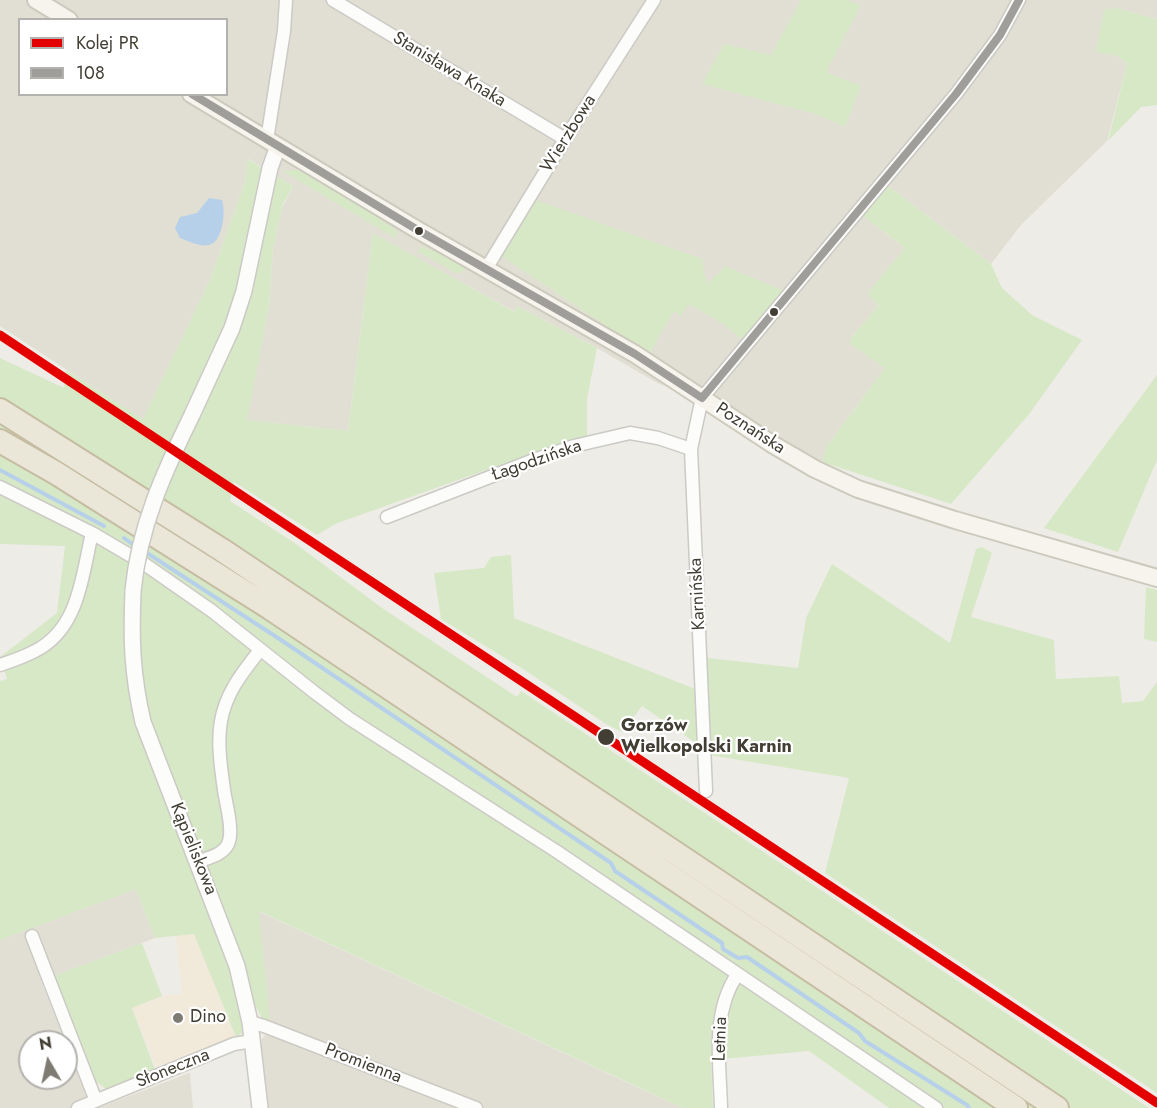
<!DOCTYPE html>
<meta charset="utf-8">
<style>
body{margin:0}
#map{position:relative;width:1157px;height:1108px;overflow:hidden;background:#eeece6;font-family:Jost,sans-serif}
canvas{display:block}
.legend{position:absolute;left:18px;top:18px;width:210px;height:78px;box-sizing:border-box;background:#fff;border:2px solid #b3b2ae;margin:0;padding:8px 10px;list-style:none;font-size:18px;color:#423e34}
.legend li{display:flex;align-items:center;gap:12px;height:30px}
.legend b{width:30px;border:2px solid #b3b2ae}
.north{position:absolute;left:18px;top:1030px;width:60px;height:60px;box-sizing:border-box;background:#fff;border:2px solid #b3b2ae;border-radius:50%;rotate:351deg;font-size:16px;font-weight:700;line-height:24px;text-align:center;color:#423e34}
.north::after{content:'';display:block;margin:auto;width:21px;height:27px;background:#7e7b72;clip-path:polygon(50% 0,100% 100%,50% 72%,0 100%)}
</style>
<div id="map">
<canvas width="1157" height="1108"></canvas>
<ul class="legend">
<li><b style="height:8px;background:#e50000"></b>Kolej PR</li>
<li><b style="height:8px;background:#a09e9a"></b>108</li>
</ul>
<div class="north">N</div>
</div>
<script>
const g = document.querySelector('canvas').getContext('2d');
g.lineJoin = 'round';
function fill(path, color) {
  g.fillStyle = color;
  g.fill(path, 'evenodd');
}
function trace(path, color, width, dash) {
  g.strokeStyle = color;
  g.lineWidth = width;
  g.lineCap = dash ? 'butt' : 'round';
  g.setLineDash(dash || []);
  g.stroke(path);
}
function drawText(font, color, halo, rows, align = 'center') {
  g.font = font + ' Jost,sans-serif';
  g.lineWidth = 4.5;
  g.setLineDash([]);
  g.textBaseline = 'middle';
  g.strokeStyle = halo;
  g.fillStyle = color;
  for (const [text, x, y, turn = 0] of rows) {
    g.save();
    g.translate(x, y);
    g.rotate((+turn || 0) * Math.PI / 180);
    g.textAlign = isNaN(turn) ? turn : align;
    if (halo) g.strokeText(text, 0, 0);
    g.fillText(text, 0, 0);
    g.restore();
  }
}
fill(new Path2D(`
 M0,0H1157V19L1116,8L1118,56L1127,64L1107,141L1021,225L991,264L887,185L862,215L905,248L868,294L879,305L851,338L885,368L827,446L823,460L819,464L702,398L659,384L597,348L517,306L516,312L373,234L348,431L246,420L269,306L273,248L282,208L293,186L248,159L245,182L210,280L143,420L0,326ZM20,20H226V94H20Z
 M136,889L155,938L41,981L65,1042H30V1078H66V1044L91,1108H0V940Z
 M258,911L639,1088L683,1108H267L261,1040L268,1032Z
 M190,1073L193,1108H98L189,1073Z`), '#e1dfd3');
fill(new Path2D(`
 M194,933L236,1037L156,1067L132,1008L162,996L182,994L176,935Z`), '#f1e9d9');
fill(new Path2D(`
 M801,0H846L861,5L826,72L861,86L845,127L816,114L702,84L724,44L771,55Z
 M1116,8L1157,19V105L1141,107L1108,141L1127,64L1118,56L1096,52L1104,10Z
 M247,159L293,186L283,204L273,248L269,306L247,420L348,431L373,233L515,312L517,306L597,348L587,399V437L489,469L335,524L317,535L234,482L230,501L296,544L382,608L517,697L521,691L1149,1108H889L809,1051L711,1060L713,1108H683L259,911L270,1023L264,1022L255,1005L247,973L226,921L245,1026L242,1033L236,1037L194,934L155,938L136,889L0,940V681L7,679L0,657L57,613L65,546L0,544V358L64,388L66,370L143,419L210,280L245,182Z
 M290,170H301L362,205L398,232L395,238L284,172Z
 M887,185L991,264L1002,288L1032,315L1082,340L1030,413L951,504L822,462L827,446L885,368L850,344L851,338L879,305L867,294L905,248L862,215Z
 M527,197L702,259L707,285L725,266L784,291L744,338H740C725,322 707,316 689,304L680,316L674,311L649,354L498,254Z
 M421,246L467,266L462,272L457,273L418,252Z
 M1157,375V460L1118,552L1044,528Z
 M982,547L992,553L971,617L1054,640L1056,679L1119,676L1122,703L1143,701L1157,682V1093L825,873L849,778L703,754L696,743L642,706L622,732L606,724L523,669L441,619L434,573L484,568L491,557L511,555L514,618L698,690L699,657L798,668L806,618L832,564L950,643L976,549Z
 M1146,587L1157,590V642L1144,639Z
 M142,943L162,996L132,1008L156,1072L115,1089H106L95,1081L54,976Z`), '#d7e8c7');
fill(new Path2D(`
 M209,198L222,200C226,211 223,242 209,245C200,247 188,241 180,238L175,228L180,217L197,213Z`), '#b7d0ea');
trace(new Path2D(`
 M0,470L104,526
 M124,538L135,546
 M144,551L281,640L611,863L615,871L722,943L723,949L738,958L747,957L859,1033L865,1041L967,1105L969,1108`), '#b7d0ea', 4);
const minor = new Path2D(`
 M333,0L565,139
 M267,140L284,31L286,0
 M486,269L565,139L654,0
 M0,487L92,533L143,563L212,611L314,692L350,719L556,851L936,1108
 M387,517L531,461L574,446L630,433L658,438L691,449
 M0,665C12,661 24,657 35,651C79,629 82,576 92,533
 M706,791L691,449L702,398L956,94L1000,35L1019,0
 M197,862C207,858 223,855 228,844C234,831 226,804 224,790C221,768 217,742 221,721C226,692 243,672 260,650
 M32,936L96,1101
 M250,1022L264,1026L476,1108
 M78,1108L234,1044L252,1041
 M721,1108C720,1064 711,1013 737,975`);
const tertiary = new Path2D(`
 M192,415L232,328L244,291L270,168L278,146
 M133,591C131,640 132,674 143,722L237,966L250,1022L260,1108`);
const secondary = new Path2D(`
 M36,0L69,20
 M191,94L416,229L635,354L772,444L815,469L858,489L955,520L1157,578`);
const motorway = new Path2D(`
 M0,410L222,550L1057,1108
 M0,441L56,473L270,608L1016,1108`);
trace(minor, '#cbcac4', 15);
trace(tertiary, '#cbcac4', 18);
trace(secondary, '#cccabd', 20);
trace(motorway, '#c5bca2', 26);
trace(minor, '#fcfcfb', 12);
trace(tertiary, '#fcfcfb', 15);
trace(secondary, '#f6f4ed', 16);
trace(motorway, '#eae6d8', 22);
const tertiaryBridge = new Path2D(`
 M133,591C139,527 164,472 192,415`);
trace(tertiaryBridge, '#cbcac4', 18, []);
trace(tertiaryBridge, '#fcfcfb', 15);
trace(new Path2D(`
 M192,94L416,229L635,354L702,398L956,94L1000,35L1019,0`), '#a09e9a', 8);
trace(new Path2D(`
 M0,335L1157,1103`), '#e50000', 9);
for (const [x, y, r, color] of [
 [419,231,5,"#423e34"],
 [774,312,5,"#423e34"],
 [606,737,9,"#423e34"],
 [178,1018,6,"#7e7b72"]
]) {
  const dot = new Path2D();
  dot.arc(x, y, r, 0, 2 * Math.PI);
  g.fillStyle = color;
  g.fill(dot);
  trace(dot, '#fff', 2);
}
drawText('18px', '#423e34', '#fff', [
 ["Stanisława Knaka",449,70,31],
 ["Wierzbowa",569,134,-58],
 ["Poznańska",750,429,33],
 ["Łagodzińska",537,461,-19],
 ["Karnińska",698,594,-93],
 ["Kąpieliskowa",193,849,68],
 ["Letnia",721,1039,-88],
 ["Promienna",363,1064,21],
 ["Słoneczna",173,1069,-22]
]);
drawText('bold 18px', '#423e34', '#fff', [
 ["Gorzów",621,727],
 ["Wielkopolski Karnin",621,748]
], 'left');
drawText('18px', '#423e34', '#fff', [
 ["Dino",190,1018]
], 'left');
</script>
